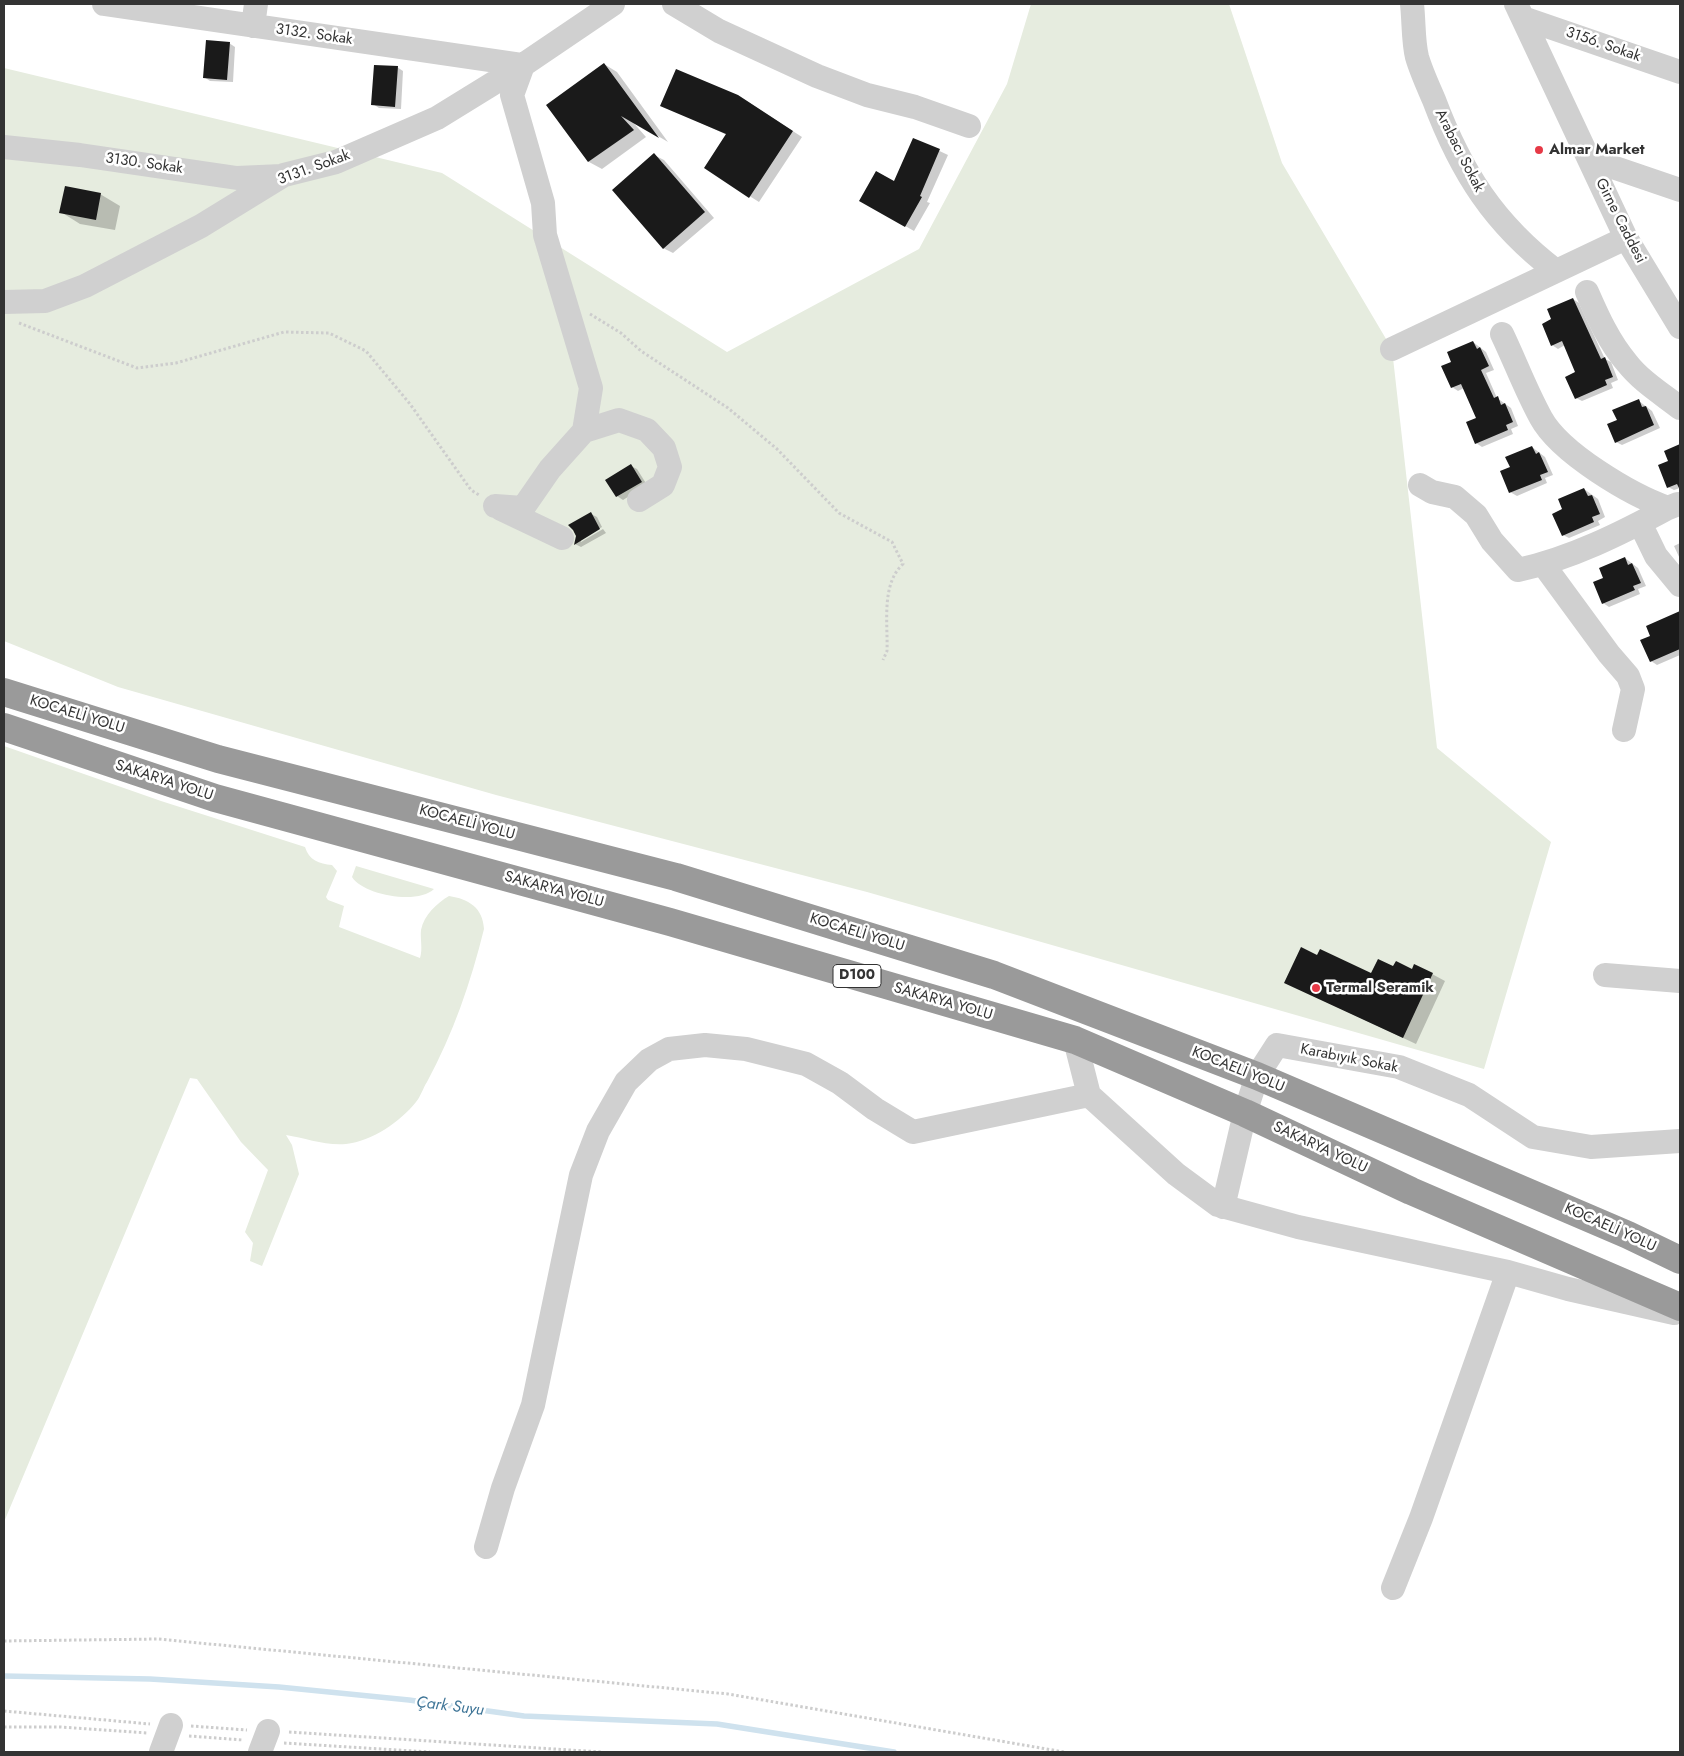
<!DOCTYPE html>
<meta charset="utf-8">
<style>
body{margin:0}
#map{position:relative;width:1684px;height:1756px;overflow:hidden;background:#fff;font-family:Jost,sans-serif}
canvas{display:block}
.frame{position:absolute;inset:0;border:5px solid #333;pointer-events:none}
</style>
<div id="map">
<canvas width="1684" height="1756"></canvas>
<div class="frame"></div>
</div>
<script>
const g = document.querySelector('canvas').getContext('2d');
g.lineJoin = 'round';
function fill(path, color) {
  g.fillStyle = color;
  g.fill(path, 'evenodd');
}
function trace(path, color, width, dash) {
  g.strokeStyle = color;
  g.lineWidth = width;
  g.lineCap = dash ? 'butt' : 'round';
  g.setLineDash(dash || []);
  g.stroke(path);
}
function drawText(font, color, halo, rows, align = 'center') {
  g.font = font + ' Jost,sans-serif';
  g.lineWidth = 5;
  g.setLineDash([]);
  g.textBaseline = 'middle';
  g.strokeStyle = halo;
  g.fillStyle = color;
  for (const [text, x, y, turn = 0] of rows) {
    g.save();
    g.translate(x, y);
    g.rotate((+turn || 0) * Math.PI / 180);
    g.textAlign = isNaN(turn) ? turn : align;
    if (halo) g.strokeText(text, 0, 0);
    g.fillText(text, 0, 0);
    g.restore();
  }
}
fill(new Path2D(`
 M1031,4H1229L1282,163L1392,349L1437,748L1551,842L1484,1069L867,892L496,795L118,687L4,641V68L442,173L727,352L919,249L1007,84Z
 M4,746L161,801L305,847C309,860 319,864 332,865L337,871L326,897L328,900L344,906L339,927L420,958C423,949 420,939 421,930C424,915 437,903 449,896C469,899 483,908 484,929C471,982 453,1034 427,1082C423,1088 421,1096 416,1102C400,1122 372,1141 346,1144C326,1146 305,1138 286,1135L292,1145L299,1174L262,1266L250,1261L253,1243L245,1232L268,1170L241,1142L197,1079L190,1078L4,1522Z
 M356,866L434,889C418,905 363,895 352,877Z`), '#e6ecdf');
fill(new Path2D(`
 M229,43L235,47L233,82L210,81L204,77Z
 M604,64L617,72L668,142L631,120L646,137L602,169L589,162L548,105Z
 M397,67L403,71L401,109L379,108L373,104Z
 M748,102L802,137L759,202L705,168L727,135L662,105Z
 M914,139L948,155L927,202L930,203L914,231L860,200L895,183Z
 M654,155L664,160L714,218L673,253L663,248Z
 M100,194L120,206L115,230L80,224L61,212Z
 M1573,299L1579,303L1605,359L1611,362L1618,380L1611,383L1613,388L1582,401L1576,398L1577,373L1565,345L1558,349L1552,345L1553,320Z
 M1473,342L1486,352L1494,370L1486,373L1497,398L1511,408L1518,426L1511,429L1513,434L1482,447L1476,443L1477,418L1464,388L1458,391L1452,387L1453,362Z
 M1639,401L1652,411L1660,428L1622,445L1616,442L1618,421Z
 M1680,445V488L1674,490L1668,487L1669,462L1665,452Z
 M1532,447L1545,457L1553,475L1545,478L1547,483L1517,496L1510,492L1501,472L1511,468Z
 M631,466L637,469L647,485L623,500L617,496Z
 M1584,489L1598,499L1605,517L1598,521L1600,525L1569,538L1563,535L1564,510Z
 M591,514L597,517L602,527L581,539V542L603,529L606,533L581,547L575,544Z
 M1680,543V559L1674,546Z
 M1625,558L1638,568L1646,586L1638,589L1640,594L1609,607L1603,603L1595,583L1604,579Z
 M1679,622L1680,655L1657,665L1651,661Z
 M1318,957L1372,975L1394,968L1432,974L1445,981L1416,1044L1286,983Z`), '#0003');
trace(new Path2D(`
 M4,1676L150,1679L279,1687L409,1700L524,1716L717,1724L894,1752`), '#cfe2ee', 5.5);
fill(new Path2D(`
 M206,40L230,42L227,80L203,78Z
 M604,63L659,138L621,116L634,130L588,162L546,105Z
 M374,65L398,66L395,107L371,105Z
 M676,69L738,95L793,131L749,198L704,168L726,134L660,106Z
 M913,138L940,149L920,196L922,197L905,227L859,201L876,171L894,181Z
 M654,153L705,212L663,249L612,190Z
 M65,186L101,193L96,220L59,213Z
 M1573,298L1601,359L1605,357L1613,377L1605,380L1607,385L1575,399L1565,377L1575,372L1562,341L1551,346L1542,324L1551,319L1547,309Z
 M1473,341L1477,349L1480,347L1489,366L1481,370L1494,398L1498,396L1501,405L1505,403L1513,422L1506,425L1508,430L1475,444L1466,422L1476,418L1461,384L1451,388L1441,366L1451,362L1447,352Z
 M1639,399L1642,407L1646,406L1654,425L1615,443L1607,424L1617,420L1612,410Z
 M1680,444V490L1677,484L1667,488L1658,465L1668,461L1664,451Z
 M1532,446L1536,454L1539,452L1548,472L1540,475L1542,480L1509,493L1500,471L1510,467L1505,457Z
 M631,464L642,482L616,497L605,480Z
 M1584,488L1588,496L1592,495L1600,514L1592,517L1594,522L1562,536L1552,514L1562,509L1558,499Z
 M591,512L600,529L574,545L576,536L573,530L568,525Z
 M1625,557L1628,565L1632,563L1641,583L1633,586L1635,590L1602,604L1593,582L1603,578L1599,568Z
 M1680,611V649L1650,662L1640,640L1650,636L1646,626Z
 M1301,947L1317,955L1320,949L1371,973L1378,959L1393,966L1396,961L1412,969L1414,964L1433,973L1403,1038L1284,983Z`), '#1a1a1a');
trace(new Path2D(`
 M590,314L621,333L641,351L728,408L777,449L839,513L892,542L903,564C881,584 888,623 887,651L883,660
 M19,323L137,368L176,363L284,332L329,333L366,351L410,404L471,490L479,495
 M4,1641L158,1639L728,1694L1064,1752
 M4,1711L150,1724
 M191,1726L247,1730
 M4,1727H60L148,1733
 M289,1732L601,1752
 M189,1736L243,1740
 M284,1743L430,1752`), '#cdcdcd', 3, [2.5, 2.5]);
trace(new Path2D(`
 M104,4L523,65L512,95L543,203L545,235L591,388L584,431
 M674,4L719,31L817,76L867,95L915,107L969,126
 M1412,4C1414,21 1413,41 1417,57C1421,71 1428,86 1434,100C1461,172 1494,224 1556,271
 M1516,4L1626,238L1680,327
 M1526,19L1680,72
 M253,26L256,4
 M4,147L80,155L237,178L282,176
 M1589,159L1680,190
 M1587,292C1598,317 1609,342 1627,363C1641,381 1662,394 1680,408
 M4,302L45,301L85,286L201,226L284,175L336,162L437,118L523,65L613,4
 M1502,334C1515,361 1526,391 1541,418C1560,453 1631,495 1668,508L1678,504
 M1392,349L1626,238
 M1420,485L1432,492L1455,497L1476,515L1492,541L1518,570C1570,559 1622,533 1668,508
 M495,506L523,508L550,469L584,431L619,420L647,430L664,448L670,467L663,485L639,500
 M501,509L562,538
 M1640,523L1656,556L1680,585
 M1543,564L1609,654L1628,676L1633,689L1624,730
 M1605,975L1680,981
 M1075,1040L1089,1095L1176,1174L1218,1205L1298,1227L1508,1272L1568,1289L1674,1313
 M1223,1207L1245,1113L1257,1076L1277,1045L1399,1067L1469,1095L1533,1137L1591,1147L1680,1141
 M486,1547L503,1488L533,1405L581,1175L598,1131L626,1082L649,1060L669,1049L705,1045L746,1049L806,1064L840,1083L875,1109L913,1132L1089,1095
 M1393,1588L1421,1518L1508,1272
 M161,1752L171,1725
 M260,1752L268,1731`), '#d0d0d0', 24);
trace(new Path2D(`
 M4,692L218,759L676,877L994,975L1257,1076L1628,1235L1680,1260
 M4,727L215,798L670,922L1075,1040L1245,1113L1411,1191L1680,1307`), '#9a9a9a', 28);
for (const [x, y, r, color] of [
 [1539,150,5,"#e63946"],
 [1316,988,5,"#e63946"]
]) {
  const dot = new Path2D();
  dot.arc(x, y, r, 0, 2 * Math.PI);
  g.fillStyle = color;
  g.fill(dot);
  trace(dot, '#fff', 2);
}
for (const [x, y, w] of [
 [857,976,48]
]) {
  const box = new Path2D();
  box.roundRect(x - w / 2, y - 11.5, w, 23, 4);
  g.fillStyle = '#fff';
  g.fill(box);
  trace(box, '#333', 1);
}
drawText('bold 14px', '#333', null, [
 ["D100",857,976]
]);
drawText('15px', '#333', '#fff', [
 ["3132. Sokak",314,35,8],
 ["3156. Sokak",1603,45,19],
 ["Arabacı Sokak",1459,151,63],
 ["3130. Sokak",144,164,8],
 ["3131. Sokak",314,168,-20],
 ["Girne Caddesi",1620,221,63],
 ["KOCAELİ YOLU",77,715,17],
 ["SAKARYA YOLU",164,781,18],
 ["KOCAELİ YOLU",467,823,15],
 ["SAKARYA YOLU",554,890,15],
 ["KOCAELİ YOLU",857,933,17],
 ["SAKARYA YOLU",943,1002,16],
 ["Karabıyık Sokak",1349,1059,11],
 ["KOCAELİ YOLU",1238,1070,22],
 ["SAKARYA YOLU",1320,1148,25],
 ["KOCAELİ YOLU",1610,1228,24]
]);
drawText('bold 15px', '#333', '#fff', [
 ["Almar Market",1549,150],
 ["Termal Seramik",1326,988]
], 'left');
drawText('italic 16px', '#3f7597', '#fff', [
 ["Çark Suyu",450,1707,7]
]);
</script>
